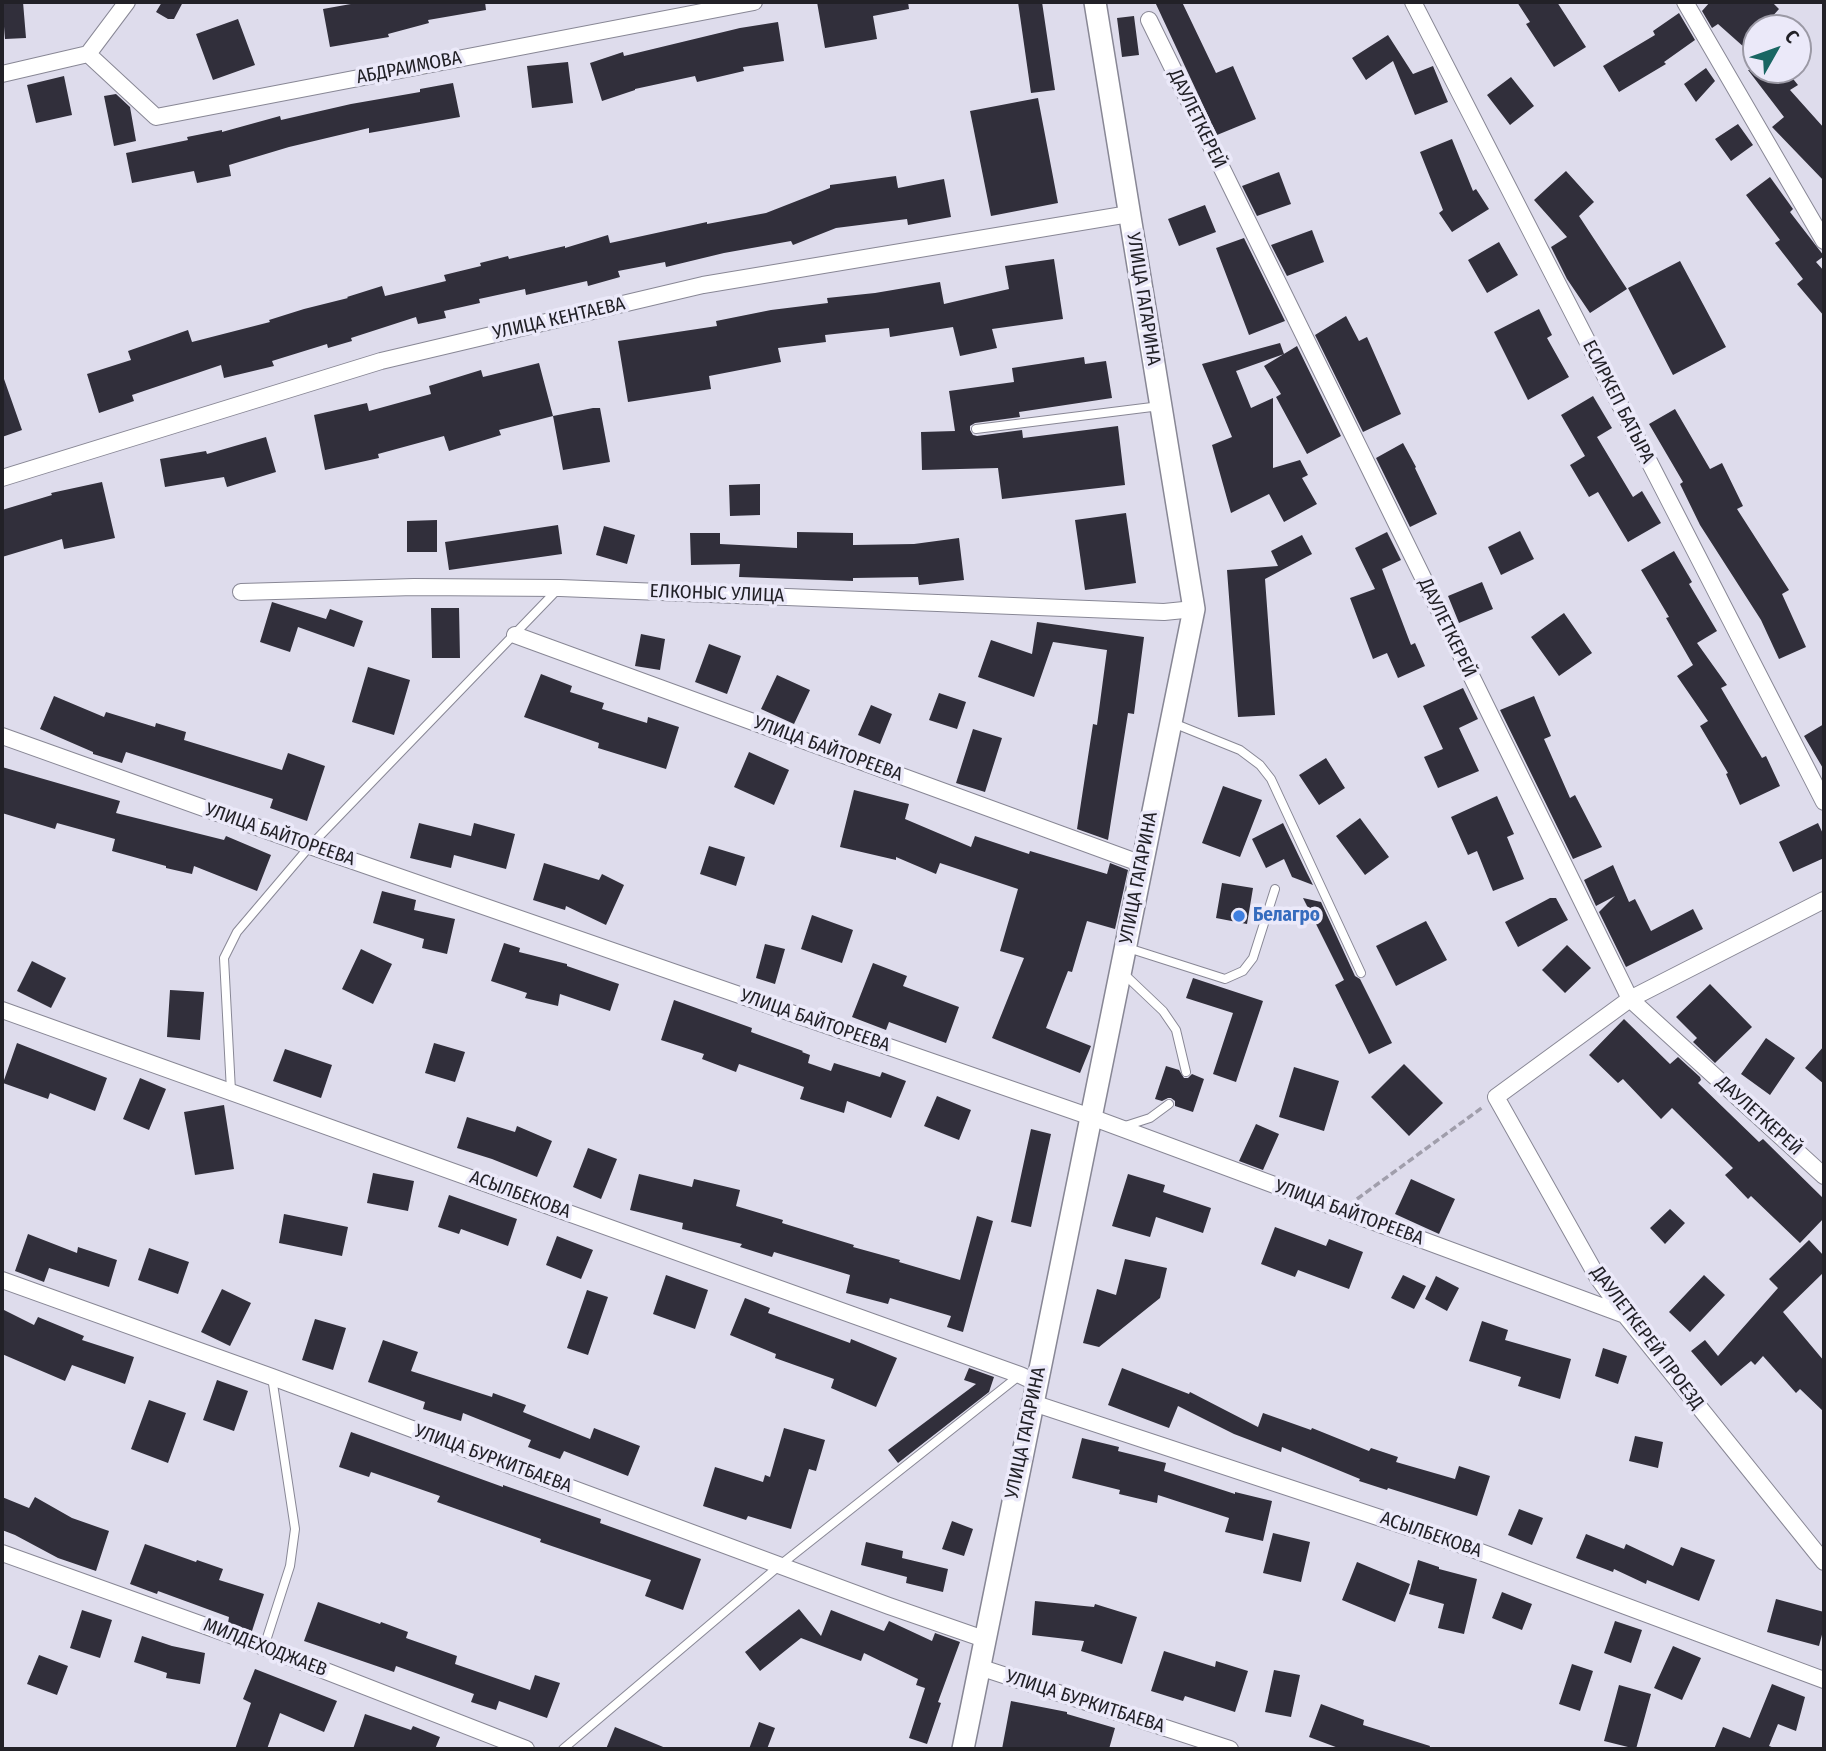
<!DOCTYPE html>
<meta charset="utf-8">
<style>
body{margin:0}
#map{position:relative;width:1826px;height:1751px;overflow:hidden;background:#dedcec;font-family:"Fira Sans Condensed",sans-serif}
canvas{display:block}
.frame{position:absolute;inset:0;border:4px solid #222127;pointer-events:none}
.north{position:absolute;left:1742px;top:14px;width:70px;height:70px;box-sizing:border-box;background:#ebe9f9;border:2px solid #9b99a5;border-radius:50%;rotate:50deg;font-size:19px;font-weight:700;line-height:28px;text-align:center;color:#222127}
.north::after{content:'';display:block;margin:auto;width:24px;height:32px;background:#196663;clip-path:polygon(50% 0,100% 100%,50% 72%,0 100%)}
</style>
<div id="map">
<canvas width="1826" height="1751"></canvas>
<div class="frame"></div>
<div class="north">С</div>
</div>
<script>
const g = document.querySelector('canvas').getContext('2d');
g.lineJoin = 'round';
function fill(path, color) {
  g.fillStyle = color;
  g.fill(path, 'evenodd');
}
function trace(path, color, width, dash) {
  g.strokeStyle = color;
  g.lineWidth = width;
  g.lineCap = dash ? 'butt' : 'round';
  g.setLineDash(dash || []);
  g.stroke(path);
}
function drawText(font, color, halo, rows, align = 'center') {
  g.font = font + ' "Fira Sans Condensed",sans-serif';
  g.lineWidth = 7;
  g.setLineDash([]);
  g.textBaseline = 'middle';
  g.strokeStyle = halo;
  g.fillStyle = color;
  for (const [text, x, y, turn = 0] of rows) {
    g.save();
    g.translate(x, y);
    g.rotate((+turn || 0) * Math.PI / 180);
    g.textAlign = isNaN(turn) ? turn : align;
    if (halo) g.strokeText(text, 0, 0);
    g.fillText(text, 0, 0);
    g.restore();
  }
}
fill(new Path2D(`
 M2,2H23L26,38L5,39Z
 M162,2H183L174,19H168L156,12Z
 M362,2H485L486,10L428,20L429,23L388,34L389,37L330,47L323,9Z
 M817,2H908L909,9L873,16L877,39L825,48Z
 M1018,2H1042L1055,90L1031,93Z
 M1155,2H1182L1216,73L1233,66L1256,119L1217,135Z
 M1517,2H1557L1586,47L1554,67L1526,24L1530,22Z
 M1710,2H1772L1779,9L1762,28H1756V35L1745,48L1718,24L1712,28L1702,11Z
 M1679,13L1695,40L1664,62L1666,64L1619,92L1603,66L1655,35L1653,31Z
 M1134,16L1139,55L1122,57L1117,18Z
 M238,19L255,65L213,80L196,34Z
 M778,22L784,61L743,67L744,71L697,82L695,76L635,89V90L602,101L590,63L623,52L624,56L740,28Z
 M1388,35L1413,74L1433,66L1448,102L1415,115L1393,61L1366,80L1352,58Z
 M568,62L573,103L532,108L527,66Z
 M1706,68L1715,81L1696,102L1684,84Z
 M1748,70H1786L1798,85L1790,90L1824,128V181L1772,127L1784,117Z
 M64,76L72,115L36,123L27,85Z
 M1511,77L1534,106L1510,125L1487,95Z
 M453,83L460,117L369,133V128L289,147L229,165L231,176L197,183L194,171L132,183L126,153L188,140L187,137L222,130V132L280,116L281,120L351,104L420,92V89Z
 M116,94L130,107L136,141L114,146L104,96Z
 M1038,98L1058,203L991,216L970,111Z
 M1738,124L1753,145L1731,161L1715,139Z
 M1452,139L1473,191L1476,189L1489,209L1452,232L1439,213L1443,210L1420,152Z
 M1566,171L1594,202L1579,216L1627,289L1590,313L1567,279L1551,247L1567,237L1534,200Z
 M1279,172L1291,204L1257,216L1242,186Z
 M896,176L898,188L944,179L951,217L908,225L907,219L836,228L793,245L791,241L724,253L666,267L665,262L618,271L620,277L588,286L587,281L526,295L525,289L479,299L480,303L444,311L446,318L418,324L416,317L351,338L352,341L328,348L327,344L272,361L274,366L224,378L221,365L132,395L134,401L99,413L87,374L131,360L128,351L188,330L192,342L270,322L269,320L304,309L348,298L347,297L382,286L385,296L446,281L444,275L481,266L480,263L508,256L509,259L565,246V248L608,235L610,243L707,222V224L766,213L830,188V185Z
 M1770,177L1793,209L1790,212L1824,256L1816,262L1824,271V316L1797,284L1803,279L1775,243L1780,240L1746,195Z
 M1205,205L1216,232L1179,246L1168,219Z
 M1312,230L1324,262L1287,276L1271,245Z
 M1244,238L1285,321L1249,335L1216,248Z
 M1499,242L1518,275L1487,293L1468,260Z
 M1054,259L1063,319L992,329L997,348L960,356L953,327L890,337L889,328L825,335L826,342L778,348L781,362L709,376L711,389L628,402L618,341L717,326L716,321L771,310L828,303L827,298L875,293L940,282L944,304L1009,289L1005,266Z
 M1680,261L1726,347L1673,375L1628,288Z
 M1539,309L1552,335L1547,338L1569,377L1528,400L1494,332Z
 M1346,316L1359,341L1367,337L1401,414L1363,432L1315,335Z
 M1280,343L1284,354L1236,371L1251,408L1273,398V468L1300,460L1308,475L1302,478L1317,504L1284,522L1269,494L1231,513L1212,445L1232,437L1202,364Z
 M1297,346L1341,436L1307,454L1276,397L1281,394L1264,366Z
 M1084,357L1085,364L1106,361L1112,398L1019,412L1020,417L975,423L970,426V430L973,435L977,436L1022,430L1023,438L1118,426L1125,485L1002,499L998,468L922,470L921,432L955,431L949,391L1014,382L1012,368Z
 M539,363L553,416L499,430L501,435L449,451L444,436L378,454L379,458L325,470L314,415L367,403L369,411L431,394L429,386L481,370L483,377Z
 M4,379L22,430L2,437V380Z
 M1593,396L1612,428L1597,437L1633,497L1642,491L1661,523L1628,542L1598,492L1589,497L1570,465L1585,456L1561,415Z
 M593,408H600L610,462L563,470L553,416Z
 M1675,409L1710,469L1722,463L1743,506L1737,509L1789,590L1782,594L1806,647L1779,659L1761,620L1700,525L1680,484L1683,482L1649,424Z
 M266,437L276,472L227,487L224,477L165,487L160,459L206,451L207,454Z
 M1403,443L1416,467L1415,468L1437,514L1410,527L1376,458Z
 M102,482L115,538L64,549L62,539L2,557V510L52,495L51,493Z
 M760,484V515L730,516L729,485Z
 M1126,513L1136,583L1085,590L1075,520Z
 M437,520V552H407V521Z
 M558,525L562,554L449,570L445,542Z
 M604,526L635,535L627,564L596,555Z
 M1520,531L1534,559L1501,575L1488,547Z
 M797,532L853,533V545L914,544L959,538L964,580L919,585L918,577L853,578V581L739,577L740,564L691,565L690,533H720V544L797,548Z
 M1387,532L1401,560L1382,569L1411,645L1415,643L1425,666L1398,678L1387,653L1373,659L1350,598L1375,589L1355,548Z
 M1302,535L1312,554L1265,579L1275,715L1238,717L1227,570L1278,566L1271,551Z
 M1674,551L1692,582L1689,584L1717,631L1697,643L1727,685L1721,688L1762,758L1766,756L1780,786L1740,805L1726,774L1728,773L1700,726L1708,721L1677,676L1693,665L1666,618L1669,617L1641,570Z
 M1482,582L1493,609L1459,623L1448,596Z
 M272,602L326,619L330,609L363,621L354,647L298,627L290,652L260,642Z
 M431,608H459L460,658H432Z
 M1564,613L1592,653L1559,676L1531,637Z
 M1037,622L1144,637L1134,714L1128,713L1108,840L1077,829L1093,724L1097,725L1107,650L1053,642L1034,697L978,677L991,640L1032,654Z
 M641,634L665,639L660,670L635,666Z
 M709,644L741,656L727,694L695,682Z
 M368,667L410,680L394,735L352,722Z
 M541,674L572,686L570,692L604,703L602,709L647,723L648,717L679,727L666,769L598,748L599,743L524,717Z
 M777,675L810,690L794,724L761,709Z
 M1463,688L1478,719L1459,728L1479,771L1438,788L1424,757L1443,749L1423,706Z
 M939,693L966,702L957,729L929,720Z
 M54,696L104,717L106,712L155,727L156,723L186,732L184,740L282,770L288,753L325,766L307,821L270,808L273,799L126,752L122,763L93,754V752L40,729Z
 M1534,696L1551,736L1544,739L1570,798L1575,795L1602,847L1573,859L1500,710Z
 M871,705L892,714L880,744L858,735Z
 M1824,724V770L1804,736Z
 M973,729L1002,738L985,792L956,783Z
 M749,752L789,770L774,805L734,787Z
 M1326,758L1345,788L1319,805L1299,775Z
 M2,767L120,801L116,813L224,840L226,836L271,855L257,891L194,866L192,874L166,868V866L112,851L115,839L57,823L55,829L2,813Z
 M1223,786L1262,800L1240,857L1202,843Z
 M854,790L909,804L905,819L971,847L975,836L1029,854L1030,851L1107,874L1110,863L1128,870L1115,929L1087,921L1072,972L1068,971L1046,1028L1091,1046L1080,1073L992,1038L1024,958L1000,951L1018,889L940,863L936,874L896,857V860L840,847Z
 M1497,796L1514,834L1507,837L1524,879L1493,891L1477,851L1468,855L1451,817Z
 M1360,818L1389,857L1365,875L1336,836Z
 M419,823L471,836L474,823L515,834L506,869L454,855L451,868L410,858Z
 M1283,823L1306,871L1313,885L1292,877L1284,859L1266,868L1252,839Z
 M1818,823L1824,836V858L1793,872L1779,842Z
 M709,846L745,857L736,886L700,874Z
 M544,863L599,880L602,874L624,885L606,925L566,906L565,910L533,900Z
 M1613,865L1629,902L1635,899L1651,931L1693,909L1703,929L1626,967L1599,912L1615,896L1596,906L1584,880Z
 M1222,883L1253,888L1247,924L1216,918Z
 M382,891L416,900L414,910L455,919L447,954L422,948L424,939L373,923Z
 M1303,898L1321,902L1355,976L1360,979L1392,1043L1369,1054L1335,985L1344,980Z
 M1550,898H1556L1568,920L1518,947L1505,922Z
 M812,915L853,930L842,963L801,949Z
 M1426,921L1447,960L1396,986L1376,946Z
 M504,943L520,948L519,952L567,964V966L619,984L610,1011L560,994L558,1006L525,998L527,993L491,981Z
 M765,944L785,949L775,984L756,978Z
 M1567,945L1591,968L1565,993L1542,970Z
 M361,949L392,964L373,1004L342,989Z
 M32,961L66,978L51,1008L17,991Z
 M873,963L907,976L903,986L959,1007L946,1043L889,1022L886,1030L852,1017Z
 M1193,978L1263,1001L1236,1082L1213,1074L1233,1013L1186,998Z
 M1710,984L1752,1027L1715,1063L1693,1042L1697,1038L1676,1017Z
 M170,990L204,992L200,1040L167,1037Z
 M674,1000L752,1028L751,1032L803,1051L802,1052L810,1055L808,1063L831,1071L834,1063L880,1077L882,1072L906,1081L891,1118L847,1101L844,1113L800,1099L804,1087L739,1064L736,1072L702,1059L704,1054L661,1040Z
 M1624,1019L1670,1064L1678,1057L1700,1077L1701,1080L1698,1083L1759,1142L1763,1139L1824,1199V1218L1800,1243L1751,1196L1748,1199L1725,1175L1733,1168L1672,1108L1661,1119L1623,1079L1618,1083L1589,1055Z
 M1766,1038L1795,1058L1770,1095L1741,1074Z
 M17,1043L107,1078L95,1111L50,1093L48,1099L3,1083Z
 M434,1043L465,1052L455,1082L425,1073Z
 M1824,1046V1084L1805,1068Z
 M285,1049L332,1065L321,1098L273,1081Z
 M1404,1064L1443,1103L1409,1136L1371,1097Z
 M1166,1066L1179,1070L1184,1078H1188L1192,1074L1204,1079L1193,1112L1175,1106V1101L1171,1098H1168L1162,1101L1155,1099Z
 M1294,1067L1339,1081L1324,1131L1279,1117Z
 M140,1078L166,1089L149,1130L123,1119Z
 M937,1096L971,1110L959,1140L924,1126Z
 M224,1105L234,1169L195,1175L184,1112Z
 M467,1117L515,1132L517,1126L552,1141L537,1177L492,1159L457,1148Z
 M1256,1124L1279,1134L1263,1170L1239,1161Z
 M1031,1129L1051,1134L1031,1227L1011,1222Z
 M588,1148L617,1159L601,1199L573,1187Z
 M373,1173L414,1181L408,1211L367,1203Z
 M639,1174L692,1187L694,1179L740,1190L736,1206L783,1220L782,1223L854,1245L853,1247L900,1260L899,1262L960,1280L977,1216L993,1221L963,1332L947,1327L951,1316L890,1298L888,1304L846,1293L850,1275L774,1252L772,1257L740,1247L742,1244L682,1229L683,1223L630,1210Z
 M1128,1174L1165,1185L1163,1192L1211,1208L1203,1233L1156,1217L1150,1237L1112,1226Z
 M1411,1179L1455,1199L1439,1234L1395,1214Z
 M449,1195L517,1219L508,1246L461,1229L459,1234L438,1227Z
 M1670,1209L1685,1223L1665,1244L1650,1228Z
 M284,1214L348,1227L342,1256L279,1243Z
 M1275,1227L1326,1246L1329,1239L1363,1252L1349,1289L1298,1270L1295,1277L1261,1264Z
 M28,1234L77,1253L78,1247L117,1260L109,1287L49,1268L44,1282L15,1271Z
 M557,1236L593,1250L581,1279L546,1265Z
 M1809,1240L1824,1256V1272L1783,1312L1824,1361V1412L1800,1389L1796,1393L1763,1356L1755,1365L1751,1361L1721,1386L1691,1351L1705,1340L1718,1356L1778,1288L1769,1279Z
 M149,1248L189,1262L178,1294L138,1280Z
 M1125,1259L1167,1268L1160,1298L1099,1347L1083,1343L1097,1289L1116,1295Z
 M666,1275L708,1290L695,1329L653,1314Z
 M1403,1275L1426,1286L1414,1309L1391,1298Z
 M1704,1275L1725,1295L1690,1332L1669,1312Z
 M1436,1276L1459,1288L1447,1311L1425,1299Z
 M222,1289L251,1303L230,1346L201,1332Z
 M587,1290L608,1297L588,1355L567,1348Z
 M745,1298L770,1308L768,1313L850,1343L851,1339L897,1358L876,1407L831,1388L834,1379L775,1358L776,1354L730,1335Z
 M2,1309L34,1325L38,1317L84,1336L82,1340L134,1357L125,1384L72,1365L65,1381L2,1354Z
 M315,1319L346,1328L333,1370L302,1360Z
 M1482,1321L1508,1330L1505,1340L1571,1359L1560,1399L1518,1386L1521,1377L1469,1361Z
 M383,1340L418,1352L411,1371L492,1397L493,1393L526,1405L523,1412L590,1439L594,1428L640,1446L628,1476L564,1451L560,1459L528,1447L531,1440L463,1413L461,1421L423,1409L425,1402L368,1382Z
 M1603,1348L1627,1356L1618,1384L1595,1376Z
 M969,1368L994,1377L989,1392L898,1463L888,1450L976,1384L964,1380Z
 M1122,1368L1189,1394L1190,1392L1258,1427L1263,1413L1311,1430L1312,1428L1369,1451L1371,1448L1398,1457L1396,1462L1455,1479L1459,1466L1490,1476L1477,1516L1388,1488L1387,1490L1359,1481L1360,1479L1282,1447L1281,1452L1234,1434L1178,1406L1169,1428L1108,1405Z
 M217,1380L248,1391L234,1431L203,1420Z
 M149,1400L186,1413L168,1463L131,1449Z
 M784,1428L825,1440L816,1471L809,1469L791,1529L748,1516L746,1520L703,1506L715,1467L763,1482L765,1475L770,1477Z
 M351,1432L503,1487V1485L601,1519L600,1523L701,1559L683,1610L645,1596L651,1580L540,1542L541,1539L437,1502L440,1496L371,1472L369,1477L339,1467Z
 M1635,1436L1663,1442L1658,1468L1629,1461Z
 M1082,1438L1119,1447L1118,1451L1166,1463L1164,1471L1235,1494V1492L1272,1501L1263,1541L1225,1532L1229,1518L1158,1495L1157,1503L1119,1494L1120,1490L1072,1478Z
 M2,1497L29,1508L35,1497L72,1518L109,1531L96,1571L58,1558L15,1535L2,1530Z
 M1519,1509L1543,1518L1532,1545L1508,1535Z
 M952,1521L973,1529L964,1556L942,1549Z
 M1273,1533L1310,1542L1301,1582L1263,1573Z
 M1586,1534L1624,1549L1626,1544L1673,1566L1681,1547L1715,1560L1699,1601L1647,1580L1646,1584L1614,1569L1613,1572L1576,1558Z
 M866,1542L903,1551L902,1558L948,1569L943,1592L906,1583L907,1577L861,1565Z
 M145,1544L196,1562L197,1560L223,1569L219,1580L264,1594L252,1631L228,1623L229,1617L158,1591L157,1594L130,1584Z
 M1418,1560L1439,1567V1569L1477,1579L1464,1634L1438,1628L1444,1604L1409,1594Z
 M1357,1562L1410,1584L1395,1622L1342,1600Z
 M1502,1592L1532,1604L1522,1630L1492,1618Z
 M1776,1599L1824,1612V1627L1819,1646L1767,1632Z
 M1035,1601L1094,1607L1095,1604L1137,1617L1122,1664L1081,1651L1084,1641L1032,1635Z
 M318,1602L380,1624L381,1622L408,1632L406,1638L457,1656L455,1664L530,1690L535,1675L560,1683L547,1718L499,1701L496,1710L471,1702L474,1694L396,1666L394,1672L304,1641Z
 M799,1609L821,1636L831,1610L884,1631L889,1621L932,1641L935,1633L960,1642L938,1702L941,1703L927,1744L909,1738L925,1688L916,1685L918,1679L864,1653L861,1661L801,1638L760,1671L745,1652Z
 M82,1610L112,1620L100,1658L70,1648Z
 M1615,1621L1642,1630L1631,1663L1604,1653Z
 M142,1636L172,1646L205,1653L200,1684L166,1678L167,1673L134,1662Z
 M1673,1646L1701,1658L1682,1700L1654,1688Z
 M1164,1651L1215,1667L1216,1661L1248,1671L1235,1712L1185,1696L1183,1701L1151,1691Z
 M39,1655L68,1666L57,1695L27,1684Z
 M1572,1664L1593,1671L1580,1711L1559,1704Z
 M255,1669L337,1701L324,1732L280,1713L267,1749H235L251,1703L243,1699Z
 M1274,1670L1300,1675L1291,1717L1265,1712Z
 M1772,1684L1805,1697L1796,1731L1778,1724L1769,1746L1777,1749H1714L1723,1727L1750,1738Z
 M1619,1685L1651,1694L1636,1749L1604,1741Z
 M1011,1701L1067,1712V1714L1115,1728L1109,1749H1002Z
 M1321,1704L1364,1720L1363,1725L1430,1746L1429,1749H1341L1309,1737Z
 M365,1714L411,1730L413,1726L440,1737L435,1749H353Z
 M759,1722L775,1728L767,1749H749Z
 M615,1727L668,1749H606Z`), '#312f3b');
const lane = new Path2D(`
 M976,429L1160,406
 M1173,723L1240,750L1260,765L1271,779L1361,973
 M1128,948L1225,979L1243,971L1253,958L1275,889
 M1122,972L1163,1011L1176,1030L1186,1072
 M231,1091L224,958L237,932L310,846L559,588
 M1122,1127L1150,1118L1169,1104
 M264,1647L290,1566L295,1529L272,1377
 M563,1749L779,1566L1020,1375`);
const street = new Path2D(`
 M1413,2L1824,802
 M1685,2L1824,241
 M1149,20L1630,999L1824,1176
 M88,54L156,117L754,2
 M2,74L88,54L127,2
 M2,478L381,361L703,285L1129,214
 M241,592L414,587L560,588L1164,612L1194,609
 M515,635L1142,864
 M2,736L310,846L1091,1117L1625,1315
 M1824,900L1630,999L1496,1097L1598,1278L1625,1315L1824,1562
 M2,1010L1020,1375L1037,1383
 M2,1280L272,1377L889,1606L984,1639
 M1033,1403L1459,1544L1824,1680
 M2,1553L264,1647L526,1749
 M979,1667L1230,1749`);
const secondary = new Path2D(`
 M963,1749L1194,609L1095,2`);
trace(lane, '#888795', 10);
trace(street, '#888795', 18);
trace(secondary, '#888795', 24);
trace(new Path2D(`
 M1357,1199L1483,1107`), '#a09eab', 3.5, [7, 3.5]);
trace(lane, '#fff', 8);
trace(street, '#fff', 16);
trace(secondary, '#fff', 21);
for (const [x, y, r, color] of [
 [1239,916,7,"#3f7fe0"]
]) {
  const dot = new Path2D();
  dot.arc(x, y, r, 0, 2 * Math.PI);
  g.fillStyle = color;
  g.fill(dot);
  trace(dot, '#ebe9f9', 2.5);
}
drawText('19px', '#222127', '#ebe9f9', [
 ["АБДРАИМОВА",409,68,-11],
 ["ДАУЛЕТКЕРЕЙ",1197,119,64],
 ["УЛИЦА ГАГАРИНА",1143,299,81],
 ["УЛИЦА КЕНТАЕВА",559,319,-13],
 ["ЕСИРКЕП БАТЫРА",1618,402,63],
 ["ЕЛКОНЫС УЛИЦА",717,594,2],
 ["ДАУЛЕТКЕРЕЙ",1447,628,64],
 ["УЛИЦА БАЙТОРЕЕВА",828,749,20],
 ["УЛИЦА БАЙТОРЕЕВА",280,835,19],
 ["УЛИЦА ГАГАРИНА",1139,878,-79],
 ["УЛИЦА БАЙТОРЕЕВА",815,1021,19],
 ["ДАУЛЕТКЕРЕЙ",1759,1116,42],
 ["АСЫЛБЕКОВА",520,1195,20],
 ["УЛИЦА БАЙТОРЕЕВА",1349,1213,20],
 ["ДАУЛЕТКЕРЕЙ ПРОЕЗД",1647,1338,53],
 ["УЛИЦА ГАГАРИНА",1026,1433,-78],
 ["УЛИЦА БУРКИТБАЕВА",493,1459,20],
 ["АСЫЛБЕКОВА",1431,1535,19],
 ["МИЛДЕХОДЖАЕВ",265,1648,21],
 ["УЛИЦА БУРКИТБАЕВА",1085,1702,18]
]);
drawText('bold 19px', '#366cbe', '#ebe9f9', [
 ["Белагро",1253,916]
], 'left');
</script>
